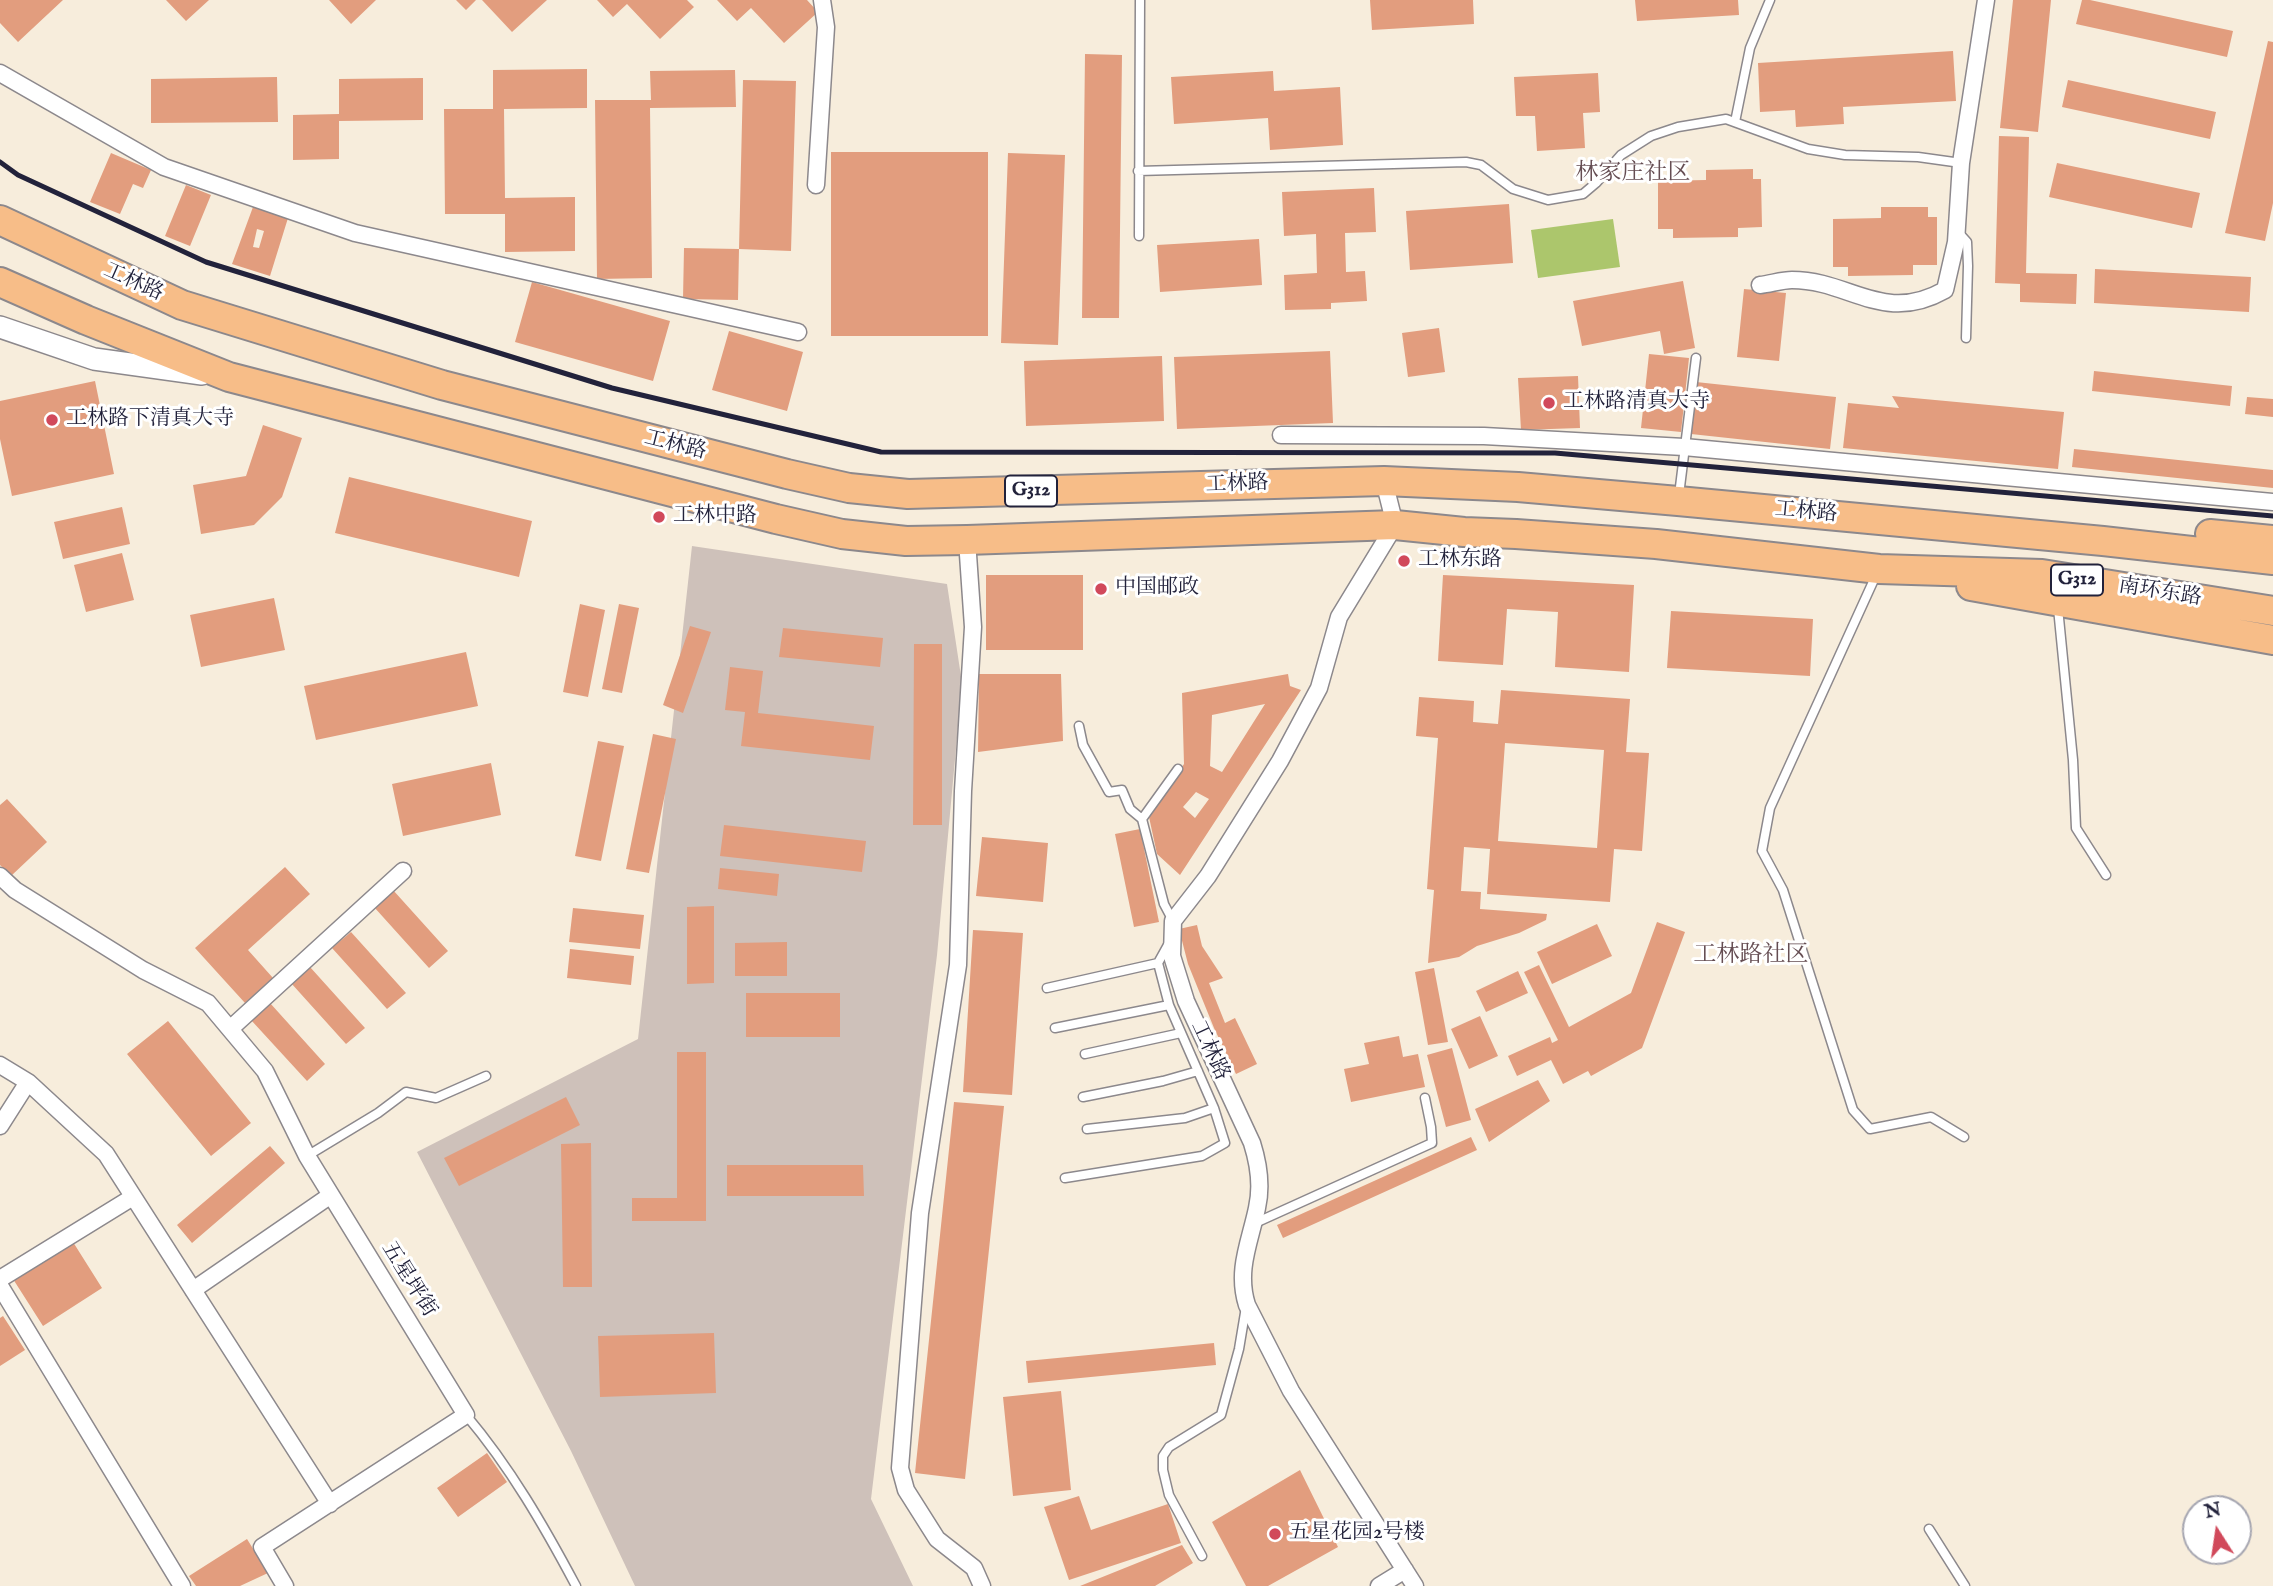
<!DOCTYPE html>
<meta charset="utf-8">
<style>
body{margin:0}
#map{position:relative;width:2273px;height:1586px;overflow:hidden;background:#f7eddc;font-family:"IM FELL English",serif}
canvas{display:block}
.north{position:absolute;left:2182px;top:1495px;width:70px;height:70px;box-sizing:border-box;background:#fff;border:2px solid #a7a7b1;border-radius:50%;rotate:348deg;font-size:19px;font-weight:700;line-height:28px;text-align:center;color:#22223b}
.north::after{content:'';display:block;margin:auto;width:24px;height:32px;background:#d1495b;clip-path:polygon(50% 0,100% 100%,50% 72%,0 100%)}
</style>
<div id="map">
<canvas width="2273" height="1586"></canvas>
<div class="north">N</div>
</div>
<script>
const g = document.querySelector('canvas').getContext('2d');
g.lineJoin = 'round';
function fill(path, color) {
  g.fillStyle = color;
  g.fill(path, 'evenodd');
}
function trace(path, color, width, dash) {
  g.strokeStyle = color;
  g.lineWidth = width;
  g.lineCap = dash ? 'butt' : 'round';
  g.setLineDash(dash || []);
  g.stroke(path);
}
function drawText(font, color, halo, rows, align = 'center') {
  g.font = font + ' "IM FELL English","Noto Serif SC",serif';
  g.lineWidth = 6;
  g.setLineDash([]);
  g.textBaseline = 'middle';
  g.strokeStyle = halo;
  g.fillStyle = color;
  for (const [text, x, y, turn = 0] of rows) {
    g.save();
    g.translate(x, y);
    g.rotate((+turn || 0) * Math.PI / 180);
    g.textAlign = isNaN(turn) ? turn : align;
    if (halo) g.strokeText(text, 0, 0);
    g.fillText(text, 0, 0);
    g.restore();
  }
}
fill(new Path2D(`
 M692,546L947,584L962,683L937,955L871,1499L913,1586H635L571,1451L417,1152L638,1039Z`), '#cec1ba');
fill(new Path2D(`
 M1613,219L1620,267L1538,278L1531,230Z`), '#acc66c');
fill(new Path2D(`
 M0,0H63L18,42L0,23Z
 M166,0H209L186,21Z
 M329,0H376L351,24Z
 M456,0H476L466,10Z
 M482,0H547L512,32Z
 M597,0H687L694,7L660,39L627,4L613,17Z
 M717,0H807L818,12L784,43L751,8L737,21Z
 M1370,0H1473L1474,24L1372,30Z
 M1635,0H1738L1739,15L1637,21Z
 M2013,0H2051L2038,132L2000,128Z
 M2082,0H2090L2233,31L2227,57L2076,24Z
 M2268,41L2273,42V203L2265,241L2225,233Z
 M1953,51L1956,101L1843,107L1844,124L1796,127L1795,110L1760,112L1758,63Z
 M1085,54L1122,55L1119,318H1082Z
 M587,69V108L504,109L505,198L575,197V251L505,252V214H445L444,109H493V70Z
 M735,70L736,107L650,108L652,278L597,279L595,100H651L650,71Z
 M1273,71L1274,91L1340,87L1343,145L1270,150L1268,118L1174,124L1171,77Z
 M1598,73L1600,112L1583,113L1585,148L1537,151L1535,116H1516L1514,77Z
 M277,77L278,122L151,123V79Z
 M423,78V120L339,121V159L293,160V115L339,114V79Z
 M743,80L796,81L791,251L739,249Z
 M2068,80L2216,112L2210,139L2062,107Z
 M1999,136L2029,137L2026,273L2077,274L2076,304L2020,302V284L1995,283Z
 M831,152H988V336H831Z
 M111,153L151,170L143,188L133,184L120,214L90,202Z
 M1008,153L1065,155L1058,345L1001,343Z
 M2057,163L2200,193L2192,228L2049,197Z
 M1753,169V179H1761L1762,227L1738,228V237L1673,238V229H1658V181L1706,180V170Z
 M186,185L211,195L190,246L165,236Z
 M1374,188L1376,232L1345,233L1346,272L1365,271L1367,301L1331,303V309L1285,310L1284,275L1317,273L1316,234L1284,236L1282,192Z
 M1509,204L1513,263L1410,270L1406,211Z
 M253,207L288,218L270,276L232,264ZM257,229L264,231L259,248L253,247Z
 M1881,207H1928V217H1937V265H1913V275L1848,276V267H1833V219L1881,218Z
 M1259,239L1262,285L1160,292L1157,245Z
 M684,248L739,249L738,300L683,299Z
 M2095,269L2251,277L2249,312L2094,303Z
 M1683,281L1695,348L1664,354L1660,331L1582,346L1573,301Z
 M532,282L670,321L653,381L515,342Z
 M1744,289L1786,293L1779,361L1737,357Z
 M1439,328L1445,372L1408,377L1402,333Z
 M729,331L803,352L787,411L712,390Z
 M1330,351L1333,423L1177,429L1174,357Z
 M1649,354L1689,358L1681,432L1641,428Z
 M1162,356L1164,421L1026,426L1024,361Z
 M2094,371L2232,386L2230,406L2092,391Z
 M1578,376L1580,428L1521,430L1518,378Z
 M95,381L114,474L12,496L0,439V401Z
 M1696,382L1836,397L1830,449L1691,434Z
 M1892,396L2064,412L2058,469L1843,448L1848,403L1899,408Z
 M2247,397L2273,399V417L2245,414Z
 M263,425L302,438L282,497L254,525L201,534L193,485L246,476Z
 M2074,449L2273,470V488L2072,467Z
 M349,477L532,521L519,577L335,533Z
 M122,507L130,544L63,559L54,522Z
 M122,553L134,600L86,612L74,565Z
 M986,575H1083V650H986Z
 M1443,575L1634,585L1629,672L1555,667L1558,612L1507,609L1503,665L1438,661Z
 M274,598L285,650L201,667L190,615Z
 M580,604L605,610L588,697L563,692Z
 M619,604L639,608L622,693L602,689Z
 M1671,611L1813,619L1810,676L1667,668Z
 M690,626L711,632L683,713L663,705Z
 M783,628L883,638L880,667L779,657Z
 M914,644H942V825H913Z
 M466,652L478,706L316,740L304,686Z
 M730,667L763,671L758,713L874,726L870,760L741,746L745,712L725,710Z
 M979,674H1061L1063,741L978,752Z
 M1288,674L1290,686L1301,690L1180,875L1157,854L1149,817L1184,764L1182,693ZM1265,704L1222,772L1210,766L1212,715ZM1196,792L1209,799L1195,818L1183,807Z
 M1501,690L1630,699L1626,752L1649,753L1642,851L1614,849L1610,902L1487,894L1490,849L1464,847L1461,891L1481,892L1480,909L1547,914L1546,920L1519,933L1477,946L1459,957L1428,963L1434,890L1427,889L1438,738L1416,736L1419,697L1474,701L1473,722L1498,724ZM1505,743L1604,750L1597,848L1498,841Z
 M653,734L676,739L649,873L626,869Z
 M598,741L624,746L601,861L575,856Z
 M491,763L501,815L403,836L392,784Z
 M7,799L47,842L11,876L0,865V805Z
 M724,825L866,841L862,872L720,856Z
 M1140,829L1159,922L1134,927L1115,834Z
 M982,837L1048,843L1043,902L976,896Z
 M285,867L310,894L248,950L273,978L245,1003L195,948Z
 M720,868L779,874L777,896L718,889Z
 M393,890L448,951L429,968L374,907Z
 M714,906V983L687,984V907Z
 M573,908L644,915L640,949L569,942Z
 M1657,922L1685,932L1642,1048L1591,1076L1588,1071L1563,1084L1551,1060L1517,1076L1508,1056L1550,1037L1552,1043L1558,1040L1524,972L1539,965L1569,1027L1631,993Z
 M1597,924L1612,956L1552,984L1537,952Z
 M1197,925L1202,946L1223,978L1209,983L1225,1023L1235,1018L1257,1064L1236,1074L1214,1028L1188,964L1179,929Z
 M973,930L1023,933L1012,1095L963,1092Z
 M351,932L406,993L387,1009L332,948Z
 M787,942V976H735V943Z
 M570,949L634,956L631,985L567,978Z
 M310,967L365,1028L346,1044L291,983Z
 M1434,968L1448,1042L1428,1045L1415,972Z
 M1518,971L1528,993L1486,1012L1476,991Z
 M746,993H840V1037H746Z
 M270,1003L325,1064L307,1081L251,1020Z
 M1480,1016L1498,1056L1469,1069L1451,1029Z
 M168,1021L251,1123L211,1156L127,1054Z
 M1399,1036L1403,1057L1418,1054L1425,1087L1351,1102L1344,1069L1369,1064L1364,1043Z
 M1452,1048L1471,1120L1446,1127L1427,1055Z
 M677,1052H706V1221H632V1198H677Z
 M1538,1080L1550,1101L1489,1142L1475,1109Z
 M566,1097L580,1125L459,1186L444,1158Z
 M954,1102L1004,1106L965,1479L915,1473Z
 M1471,1137L1477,1150L1283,1238L1277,1225Z
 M591,1143L592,1287H563L561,1144Z
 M270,1146L285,1163L192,1243L177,1225Z
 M727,1165H863L864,1196H727Z
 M73,1242L102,1288L43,1326L13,1279Z
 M3,1316L25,1350L0,1366V1318Z
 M714,1333L716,1393L600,1397L598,1336Z
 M1214,1343L1216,1365L1028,1383L1026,1361Z
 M1061,1391L1071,1490L1013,1496L1003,1397Z
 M487,1453L507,1482L458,1517L437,1488Z
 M1300,1470L1338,1547L1268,1586H1246L1212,1522Z
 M1079,1496L1091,1530L1168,1504L1181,1543L1069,1580L1044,1507Z
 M247,1539L268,1573L240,1586H196L189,1576Z
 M1182,1545L1193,1563L1155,1586H1080Z`), '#e29d7e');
const service = new Path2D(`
 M1735,122L1750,48L1770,0
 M1138,171L1466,162L1481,165L1513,189L1548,200L1583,194L1596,183L1621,155L1651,136L1678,127L1726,119L1808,149L1845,155L1918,157L1961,163
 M1958,232L1967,242L1968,266L1966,338
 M1139,236L1140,0
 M1679,495L1696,358
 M1877,573L1770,808L1762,851L1783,890L1853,1110L1870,1129L1931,1117L1964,1137
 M2058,608L2073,760L2076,828L2106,875
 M1079,726L1083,745L1109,792L1122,790L1130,809L1142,819
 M1173,921L1164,904L1142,819L1178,769
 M1047,988L1158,963
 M1055,1028L1169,1005
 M1085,1054L1181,1033
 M1083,1097L1163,1081L1198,1071
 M1087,1129L1185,1118L1214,1108
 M307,1156L378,1113L406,1092L436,1098L486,1076
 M1065,1178L1202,1156L1225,1143L1214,1108L1169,1005L1158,963L1168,945
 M1253,1224L1432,1143L1431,1127L1425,1098
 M466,1415C510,1467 544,1526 576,1586
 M1929,1529L1965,1586
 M1202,1556L1169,1495L1163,1470V1456L1169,1447L1221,1415L1239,1349L1246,1307`);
const minor = new Path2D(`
 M0,73L164,167L355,233L798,332
 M816,185L826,27L822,0
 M1760,285C1770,284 1782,280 1792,280C1850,280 1883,325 1945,290L1956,242L1961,163L1986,0
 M1281,435L1484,436L1684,447L2273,502
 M1384,481L1395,525L1339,617L1319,688L1280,761L1208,876L1173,921L1172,956L1186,1001L1252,1143C1259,1165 1262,1186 1257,1208C1250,1242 1236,1270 1247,1305L1291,1391L1415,1586
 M967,540L973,627L963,791L958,965L920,1213L900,1468L906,1490L937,1539L974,1568L982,1586
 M0,876L15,890L143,970L208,1003L265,1071L307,1156L466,1415L262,1547L285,1586
 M230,1029L403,871
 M0,1065L28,1082L106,1154L330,1504
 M0,1126L28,1082
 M0,1279L133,1197
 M0,1286L182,1586
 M193,1290L331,1195
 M1379,1586L1405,1570`);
const tertiary = new Path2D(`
 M0,327L94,359L202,374`);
const trunk = new Path2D(`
 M0,220L182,305L442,385L787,474L849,488L908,494L1384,481L1518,487L1678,501L2103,541L2273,560
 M0,282L86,320L229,377L776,519L842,534L906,541L967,540L1395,525L1464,532L1516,534L1656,544L1879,569L2042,574L2273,611
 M2210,534L2273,540
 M1971,586L2273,640`);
trace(service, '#8c888c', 11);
trace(minor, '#8c888c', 19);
trace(tertiary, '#8c888c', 24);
trace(trunk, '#8c888c', 32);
trace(service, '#fff', 8);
trace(minor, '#fff', 16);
trace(tertiary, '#fff', 21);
trace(trunk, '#f7bd88', 28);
trace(new Path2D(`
 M0,162L18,175L206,262L612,388L881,452L1555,453L2273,516`), '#22223b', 5);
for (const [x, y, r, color] of [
 [1549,403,7,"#d1495b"],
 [52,420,7,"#d1495b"],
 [659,517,7,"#d1495b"],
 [1404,561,7,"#d1495b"],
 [1101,589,7,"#d1495b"],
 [1275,1534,7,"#d1495b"]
]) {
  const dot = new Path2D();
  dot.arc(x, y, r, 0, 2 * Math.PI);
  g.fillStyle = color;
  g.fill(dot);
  trace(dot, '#fff', 2.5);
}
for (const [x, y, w] of [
 [1031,491,52],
 [2077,580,52]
]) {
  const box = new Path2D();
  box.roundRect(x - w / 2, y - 15.5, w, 31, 5);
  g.fillStyle = '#fff';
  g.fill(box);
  trace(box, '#22223b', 2);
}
drawText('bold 19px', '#22223b', null, [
 ["G312",1031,491],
 ["G312",2077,580]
]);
drawText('21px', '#22223b', '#fff', [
 ["工林路",133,283,24],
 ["工林路",675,446,14],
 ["工林路",1237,485,-2],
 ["工林路",1806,513,5],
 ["南环东路",2160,593,9],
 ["工林路",1209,1051,65],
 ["五星坪街",408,1280,58]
]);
drawText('21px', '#22223b', '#fff', [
 ["工林路清真大寺",1563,403],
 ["工林路下清真大寺",66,420],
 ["工林中路",673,517],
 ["工林东路",1418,561],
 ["中国邮政",1115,589],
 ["五星花园2号楼",1289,1534]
], 'left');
drawText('23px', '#654d52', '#fff', [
 ["林家庄社区",1633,174],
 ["工林路社区",1751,956]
]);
</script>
